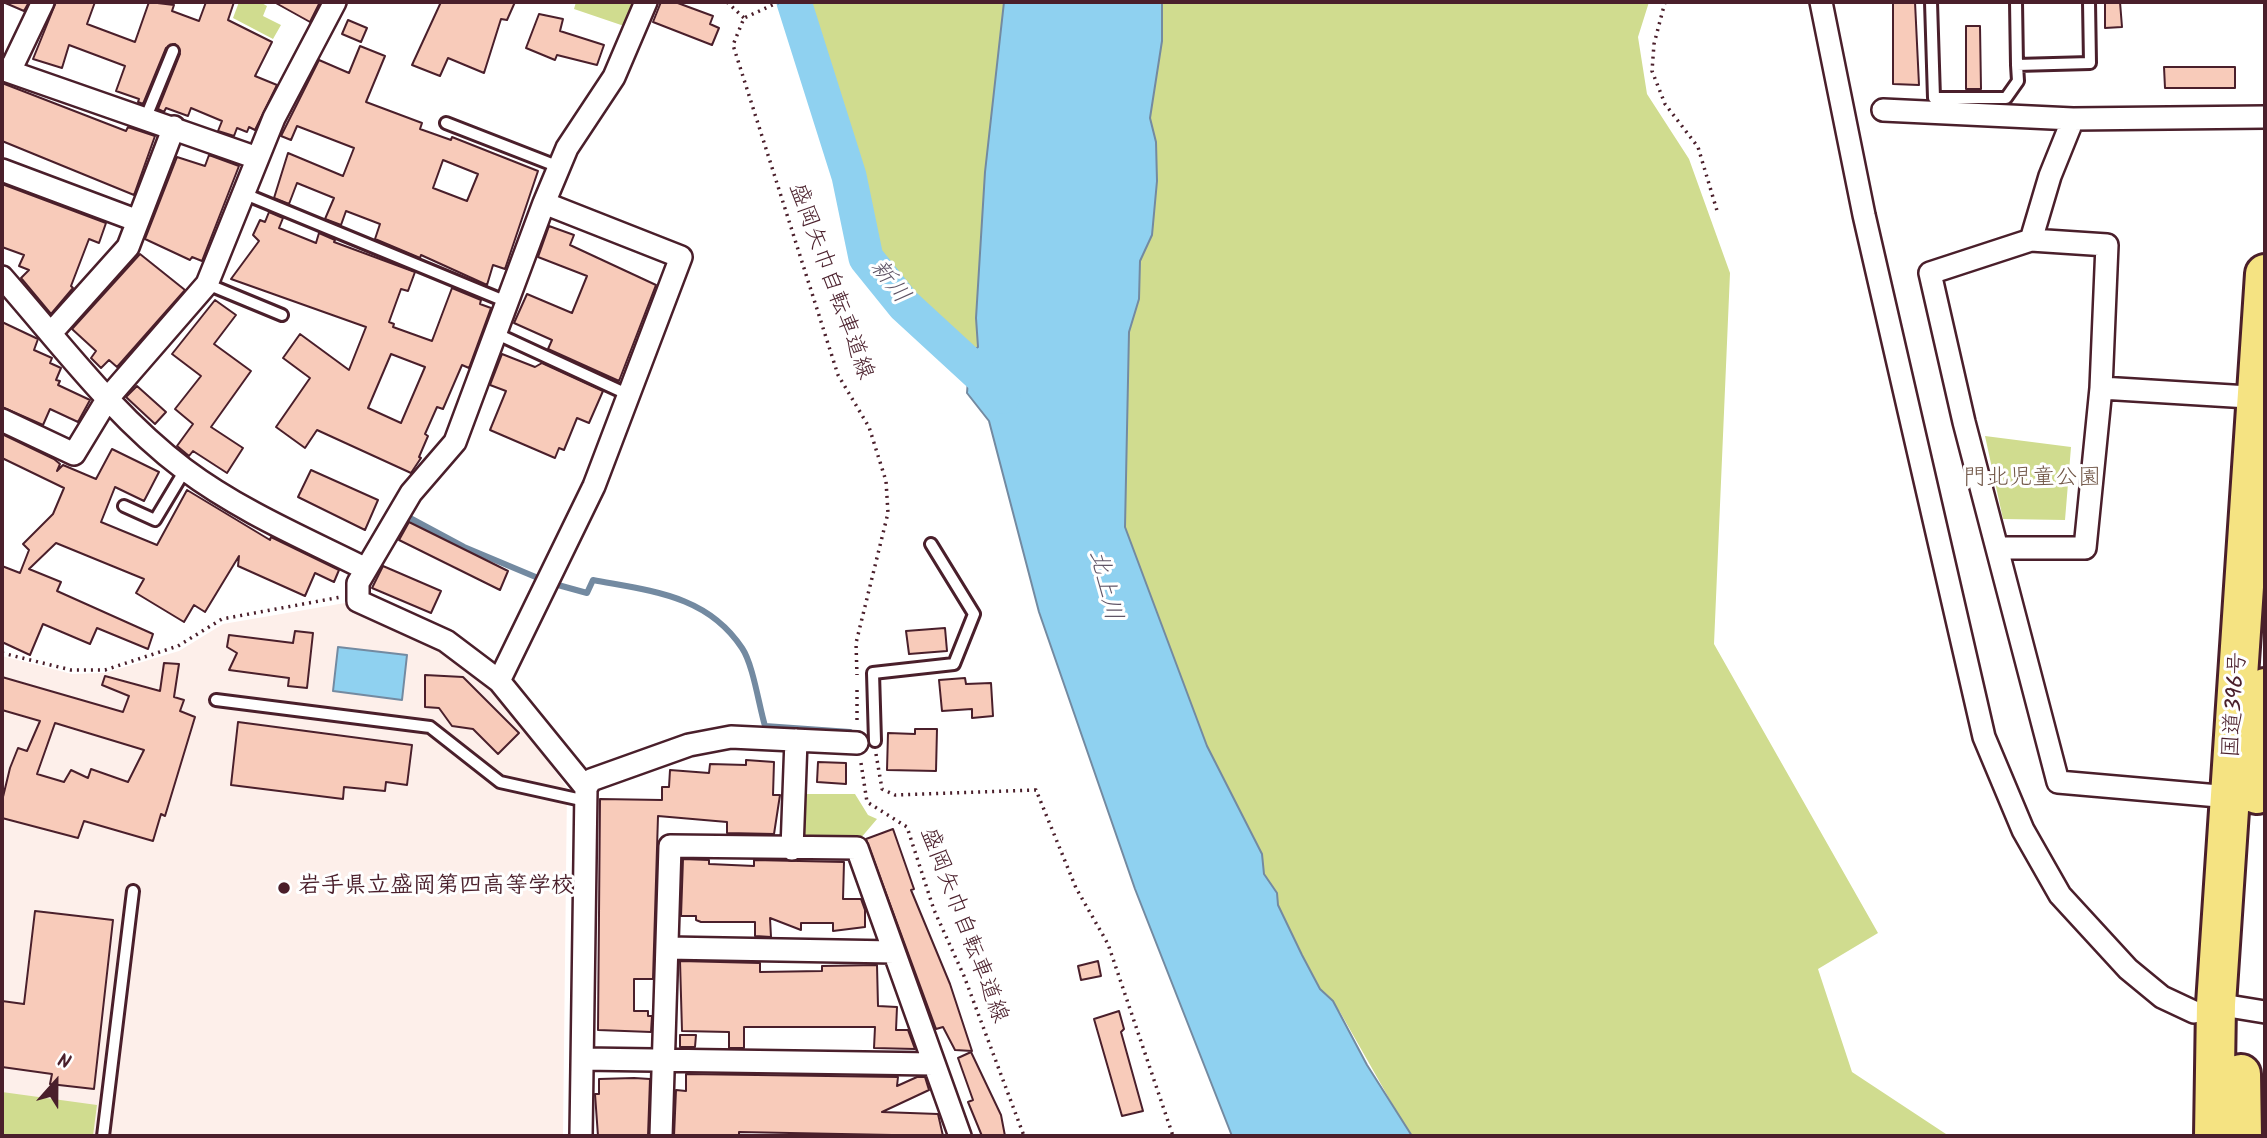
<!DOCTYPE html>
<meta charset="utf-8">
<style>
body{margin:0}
#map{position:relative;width:2267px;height:1138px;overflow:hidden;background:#fff;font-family:Kalam,sans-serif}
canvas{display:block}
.frame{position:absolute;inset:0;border:4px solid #4a1f2b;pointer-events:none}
.north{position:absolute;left:21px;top:1047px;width:70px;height:70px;-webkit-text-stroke:5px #fff;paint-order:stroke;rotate:21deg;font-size:19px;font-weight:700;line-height:28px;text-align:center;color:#4a1f2b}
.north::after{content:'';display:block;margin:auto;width:24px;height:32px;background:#4a1f2b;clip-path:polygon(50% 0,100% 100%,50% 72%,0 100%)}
</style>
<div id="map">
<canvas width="2267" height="1138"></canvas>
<div class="frame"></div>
<div class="north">N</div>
</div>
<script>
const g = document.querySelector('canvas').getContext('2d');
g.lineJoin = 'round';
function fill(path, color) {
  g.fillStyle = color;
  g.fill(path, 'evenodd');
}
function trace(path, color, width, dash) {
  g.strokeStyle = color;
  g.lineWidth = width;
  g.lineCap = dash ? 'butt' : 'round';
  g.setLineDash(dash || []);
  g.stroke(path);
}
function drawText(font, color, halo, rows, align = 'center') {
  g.font = font + ' Kalam,"Klee One",sans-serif';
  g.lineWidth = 6;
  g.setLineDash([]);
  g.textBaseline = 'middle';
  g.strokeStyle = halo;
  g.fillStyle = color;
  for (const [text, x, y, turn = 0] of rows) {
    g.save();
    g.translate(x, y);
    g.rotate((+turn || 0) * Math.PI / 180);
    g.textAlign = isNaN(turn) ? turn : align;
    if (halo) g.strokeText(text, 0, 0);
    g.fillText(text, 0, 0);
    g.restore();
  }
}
fill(new Path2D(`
 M345,603L457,655L522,724L567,788L563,1136H2V656L72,674L105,673L179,651L223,624Z`), '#fdefea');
fill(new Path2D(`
 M239,2H260L267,6L263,16L281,25L273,39L233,18Z
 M576,2H638L627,27L574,9Z
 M810,2H1004L985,172L976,318L978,347L970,353L924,306L882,254Z
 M1162,2H1649L1638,37L1647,94L1689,159L1730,273L1714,644L1878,933L1818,969L1852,1072L1949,1136H1412L1407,1130L1340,1012L1320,989L1302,955L1278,905L1277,893L1264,874L1259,850L1207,746L1125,527L1129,332L1139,299L1140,261L1152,235L1157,181L1156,142L1150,118L1162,41Z
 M1985,436L2071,447L2065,520L2003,519Z
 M802,794H855L868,815L877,819L860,839L809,840L801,834Z
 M2,1092L97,1105L93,1136H2Z`), '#d0dc8f');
const water = new Path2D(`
 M1004,2H1162V41L1150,118L1156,142L1157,181L1152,235L1140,261L1139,299L1129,332L1125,527L1207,746L1262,854L1264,874L1277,893L1278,905L1302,955L1320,989L1333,1001L1367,1065L1412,1136H1232L1135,889L1039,612L989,421L967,393L970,353L978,347L976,318L985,172Z
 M338,647L407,655L402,700L333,691Z`);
fill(water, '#8fd1f0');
trace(water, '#738aa1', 2);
trace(new Path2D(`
 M410,518L464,547L538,578
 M558,585L587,593L593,580C651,591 707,595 742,648C753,664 759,706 765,726L850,732`), '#738aa1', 6);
trace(new Path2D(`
 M794,2L849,176L866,258L904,305L1003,396`), '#8fd1f0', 35);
const building = new Path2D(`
 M3,2H29L24,11Z
 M56,2H95L87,24L135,42L149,2L174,5L172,11L199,21L206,2H234L228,20L272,42L255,76L277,85L255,130L249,127L247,132L237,128L234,136L218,131L222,121L191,108L188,116L166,108L164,112L158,109L180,54L175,44L166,48L143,104L138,102L139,99L116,91L125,66L69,45L62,68L33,59Z
 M274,2H320L310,22Z
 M441,2H515L507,20L501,19L484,73L448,58L440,76L412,65Z
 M661,2H675L713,16L710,24L719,28L712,45L653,22Z
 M1893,2H1915L1919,85L1893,84Z
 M2105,2H2120L2122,27L2105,28Z
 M539,14L563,19L560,31L604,45L597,65L557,55L555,60L526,48Z
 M348,20L367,28L361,42L342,34Z
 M1966,26H1980L1981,89H1966Z
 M360,46L385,56L366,102L422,123L420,129L451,140L452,137L538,171L505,269L493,265L487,285L421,255L420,258L375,239L380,224L346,211L341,225L325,219L334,198L297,183L289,204L274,198L288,153L343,176L354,148L297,126L291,140L281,136L319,60L349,73ZM443,160L478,174L467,201L433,188Z
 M2164,67H2235V88H2165Z
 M2,83L126,131L128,127L155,136L134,195L2,141Z
 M209,155L239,166L202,261L192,257L190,260L145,239L177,157L205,166Z
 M2,184L106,223L99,243L89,239L71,286L73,288L51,314L21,278L29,270L19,266L24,255L2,247Z
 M269,212L283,218L279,228L316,243L319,233L335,240L334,242L415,272L408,291L401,289L389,322L394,324L393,327L432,341L452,288L481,300L480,304L491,308L469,368L462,365L443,409L437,407L425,434L428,436L419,457L421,458L411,473L317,430L305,448L276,427L310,378L283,358L300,334L349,370L366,327L231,279L259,241L253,235L260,220L265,222ZM391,354L425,367L401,423L368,408Z
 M549,226L574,235L570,245L656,285L619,381L548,349L552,340L514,323L527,294L572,313L587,276L538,257Z
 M140,254L185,290L117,367L109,360L101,368L91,358L96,351L72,329Z
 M215,300L236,315L214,344L251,371L211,427L243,448L227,473L193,451L189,456L177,446L193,424L175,409L201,376L172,354Z
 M2,322L38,339L34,350L52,358L50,363L61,368L56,380L60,381L58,385L90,400L78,422L50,409L43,425L2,407Z
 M502,354L535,367L542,363L603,391L589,423L577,418L564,450L559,448L555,458L490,430L506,391L490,385Z
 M137,386L166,412L155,424L126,397Z
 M2,434L54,459L60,464L57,471L63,465L96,479L112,449L159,472L144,501L115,487L101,522L157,545L187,490L270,540L271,537L339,570L334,582L315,573L305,596L238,566L239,556L205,612L194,605L184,622L136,593L144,579L56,543L29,569L61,582L57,591L153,634L148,649L97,628L90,644L43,624L30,655L2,642V566L20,573L29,550L23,544L53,514L64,488L2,458Z
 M311,470L378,500L365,530L298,497Z
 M409,522L508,571L500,590L399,540Z
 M383,566L441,591L431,613L372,588Z
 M945,628L947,651L909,654L906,631Z
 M295,631L313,633L307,688L288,686L289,678L229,670L237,653L227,647L229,635L293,643Z
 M164,663L179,664L174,697L184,700L180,711L195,717L165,816L161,814L153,841L84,821L78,838L2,818V801L10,768L18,748L27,751L40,721L2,710V677L123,712L129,696L102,685L105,676L160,691ZM55,723L144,750L128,782L91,769L88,778L71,770L64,782L37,774Z
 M425,675L463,677L519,733L498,754L473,729L452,726L439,708L425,707Z
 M965,678L966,684L991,683L993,716L972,718V709L942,711L939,680Z
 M238,722L412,745L407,785L386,782L385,791L344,787L343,799L231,785Z
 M915,729H937L936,771L887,770L888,733L915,734Z
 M746,760L774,762L773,795H780L774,834L727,833V822L658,816L653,979H634V1011H648V1016H652L651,1032L598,1030L600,799L662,800V787H669L670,770L709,773L710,764L746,765Z
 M818,762L846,763V784L817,782Z
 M893,829L914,889L911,890L950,984L972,1051L955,1050L943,1027L936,1029L866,839Z
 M683,859L709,860V864L754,866V860L844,862L843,899H861L865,910V927L833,931V923H801V930L770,918L771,937L755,936V922H701L696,920V916H681Z
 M35,911L113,920L94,1089L50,1084L52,1074L2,1067V1001L24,1004Z
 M680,961L760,963V972L822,971V966L877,965L878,1006L897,1007L896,1030H908L915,1049L874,1048L875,1027H744V1048H729V1032L682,1031Z
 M1098,961L1101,976L1081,980L1078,966Z
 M1119,1011L1124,1029L1121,1032L1143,1111L1122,1116L1094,1019Z
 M680,1035H696L695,1047H680Z
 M971,1052L1001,1115L1005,1136H982L968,1102L973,1100L958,1058Z
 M686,1074L898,1077L897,1086L917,1077H925L929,1090L882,1112L938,1114L943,1136L739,1132V1136H674L676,1090L686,1091Z
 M634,1078L650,1079L648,1136H598L595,1094H599V1079Z`);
fill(building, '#f8cbba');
trace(building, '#4a1f2b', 2);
const lane = new Path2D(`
 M1931,2L1934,98H2006L2018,81L2017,65
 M2016,2L2017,65L2090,63L2089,2
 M146,117L173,51
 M446,123L559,167
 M245,194L507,302
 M207,284L282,315
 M495,333L629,395
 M124,506L155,520L185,470
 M216,700L430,727L500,782L586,801
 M875,741L873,673L954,664L974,614L931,544
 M103,1136L133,891`);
const street = new Path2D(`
 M1821,2L1864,215L1984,737L2023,830L2060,895L2128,969L2162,997L2194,1012
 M2,69L257,158
 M10,71L43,2
 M1883,110L2073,119L2265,117
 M2,170L138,221
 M2031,240L1930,273L1964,422L2058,782L2230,797
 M2,277C60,343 114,416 184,469C240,511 304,538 366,569
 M51,333L128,247L174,127
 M2101,388L2265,398
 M2,420L74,454L108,398L207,284L274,118L335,2
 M1999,548H2085L2101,388L2107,245L2031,240L2050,176L2073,119
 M499,681L446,641L358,601V583L411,493L455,442L544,203
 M586,788L499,681L594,486L681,257L544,203L567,148L614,77L646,2
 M792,849L796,740
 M667,948L894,952
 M2216,1004L2265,1012
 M583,1059L934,1064
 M581,1136L586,788L591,780L689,745L731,737L857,743
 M661,1136L670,846L857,848L960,1136`);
const highway = new Path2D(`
 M2257,794L2265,688
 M2241,1074L2242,1136
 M2214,1136L2216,1004L2265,274`);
trace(lane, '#4a1f2b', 16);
trace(street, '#4a1f2b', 26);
trace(highway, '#4a1f2b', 44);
trace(new Path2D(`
 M727,2L744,18
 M779,2L744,18L733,45L838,375L869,427L886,481L888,513L856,643L857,675
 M1665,2L1654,44L1652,71L1665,104L1698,147L1718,214
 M2,653L71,670H105L178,646L222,619L341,597
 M857,690V724
 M876,754L882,789L895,795L1036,790L1076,888L1108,944L1173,1136
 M861,763L867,802L907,827L934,910L964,976L1024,1136`), '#4a1f2b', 3.5, [2, 5]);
trace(lane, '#fff', 10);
trace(street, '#fff', 21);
trace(highway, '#f5e382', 38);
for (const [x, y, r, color] of [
 [284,888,7,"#4a1f2b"]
]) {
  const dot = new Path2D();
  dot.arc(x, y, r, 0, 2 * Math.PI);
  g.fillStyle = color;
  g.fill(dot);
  trace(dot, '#fff', 2.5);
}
drawText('23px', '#4a1f2b', '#fff', [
 ["盛岡矢巾自転車道線",829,282,70],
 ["国道396号",2237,705,-86],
 ["盛岡矢巾自転車道線",962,926,69]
]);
drawText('23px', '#725849', '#fff', [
 ["門北児童公園",2032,480]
]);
drawText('bold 23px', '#4a1f2b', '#fff', [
 ["岩手県立盛岡第四高等学校",298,888]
], 'left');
drawText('italic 24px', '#5f5466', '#fff', [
 ["新川",888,283,52],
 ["北上川",1103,586,76]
]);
</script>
